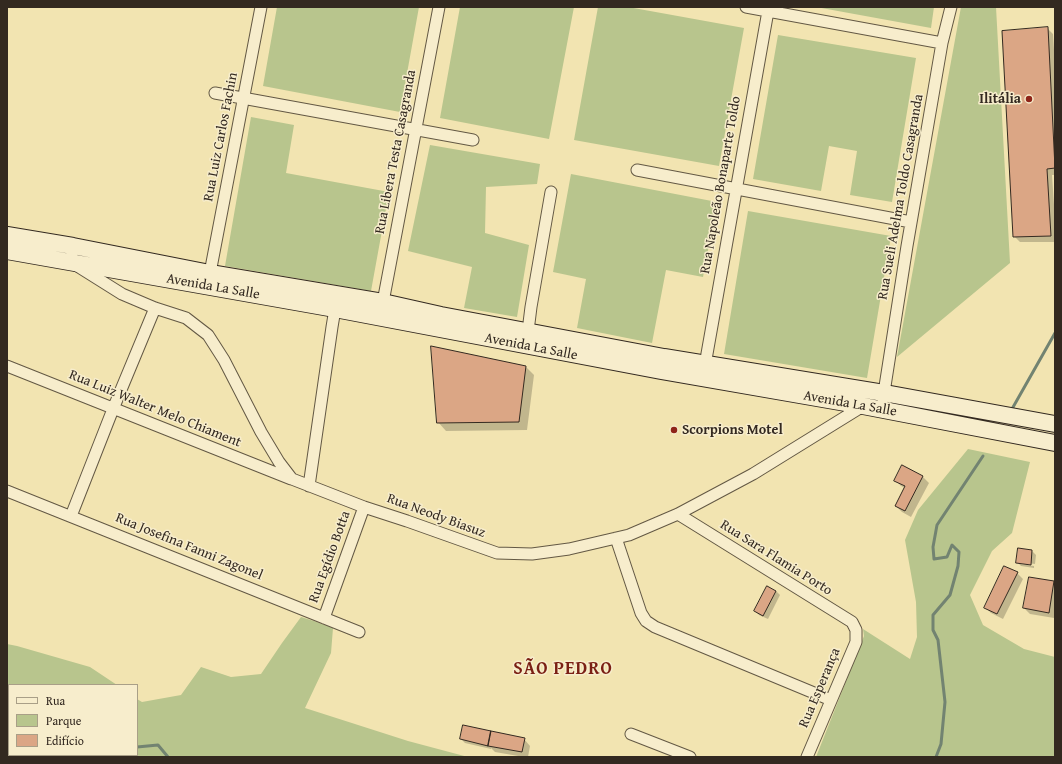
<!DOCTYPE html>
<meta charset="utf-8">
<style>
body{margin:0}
#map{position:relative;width:1062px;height:764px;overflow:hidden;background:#f2e4b1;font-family:"Gentium Book Plus",serif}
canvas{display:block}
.frame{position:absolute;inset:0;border:8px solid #332920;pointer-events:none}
.legend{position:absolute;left:8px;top:684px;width:130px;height:72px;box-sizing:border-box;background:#f7edcc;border:1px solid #a99f87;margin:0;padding:5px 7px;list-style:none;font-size:12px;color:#332920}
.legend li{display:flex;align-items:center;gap:8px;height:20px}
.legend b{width:20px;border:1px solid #a99f87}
</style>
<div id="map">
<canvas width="1062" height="764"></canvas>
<div class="frame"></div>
<ul class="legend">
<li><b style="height:5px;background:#f7edcc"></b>Rua</li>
<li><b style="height:11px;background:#b8c58d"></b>Parque</li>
<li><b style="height:11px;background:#dba685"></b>Edifício</li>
</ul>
</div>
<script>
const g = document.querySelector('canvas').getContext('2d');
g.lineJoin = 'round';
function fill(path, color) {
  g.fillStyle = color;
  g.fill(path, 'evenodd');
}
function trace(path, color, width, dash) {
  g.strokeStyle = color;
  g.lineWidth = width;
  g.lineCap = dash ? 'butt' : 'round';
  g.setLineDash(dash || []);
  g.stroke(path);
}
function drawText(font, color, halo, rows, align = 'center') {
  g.font = font + ' "Gentium Book Plus",serif';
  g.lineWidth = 3;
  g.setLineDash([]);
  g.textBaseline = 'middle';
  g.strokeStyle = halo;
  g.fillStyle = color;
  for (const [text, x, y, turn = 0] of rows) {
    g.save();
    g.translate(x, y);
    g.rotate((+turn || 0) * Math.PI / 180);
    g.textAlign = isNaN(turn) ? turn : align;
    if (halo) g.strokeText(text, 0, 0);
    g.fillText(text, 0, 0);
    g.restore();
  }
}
fill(new Path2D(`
 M277,7H419L400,112L263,86Z
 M460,7H574L549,139L440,118Z
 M598,7H628L744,28L719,166L574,140Z
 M816,7H934L931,28Z
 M961,7H996L1010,263L897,357Z
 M778,35L916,58L892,202L850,195L857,151L829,146L821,191L753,179Z
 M251,117L294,125L286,173L389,192L371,291L225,266Z
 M430,145L540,164L537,184L486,187L485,233L529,245L517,317L464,308L472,267L408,251Z
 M571,174L717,202L703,277L666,270L652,343L577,328L586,279L553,272Z
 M748,211L891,236L867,378L724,354Z
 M968,449L1030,462L1012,533L992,551L970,595L983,625L1024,649L1055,657V757H816L864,636L863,629L910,659L917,637L916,602L905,540L918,510Z
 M301,617L314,621L333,628L331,653L305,708L408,741L468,757H7V644L17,646L90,667L117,685H9V755H137V699L142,702L181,695L201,667L231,677L261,674L282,643Z`), '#b8c58d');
fill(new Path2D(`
 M1047,28L1053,34L1055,65V175H1052L1055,219V242H1020L1014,236Z
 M526,367L534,375L527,430L446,431L438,422Z
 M903,466L923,477L929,483L911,517L902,512L896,506L905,488L901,486L895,480Z
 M1019,549L1032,551L1036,555L1035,564L1020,562V564L1034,566V568L1021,566L1017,562Z
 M1017,573L1023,579L1003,619L991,613L985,607Z
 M1029,578L1054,582L1055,583L1054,618L1030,614L1024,608Z
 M776,591L780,595L768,619L759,615L755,611Z
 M461,739H524L530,746L528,757H524L495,752L491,748V749L465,743Z`), '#0003');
trace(new Path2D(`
 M1012,409L1055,333
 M7,697L9,698
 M137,747L158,745L168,757
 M90,755L108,757
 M936,757L941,744L945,702L938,640L933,630V615L950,595L958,566L959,552L952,545L947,557L934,559L933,547L937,525L983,456`), '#728371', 3);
const building = new Path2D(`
 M1048,27L1055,168L1047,169L1051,236L1013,237L1002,31Z
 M431,346L526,366L519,422L437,423Z
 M902,465L923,476L905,511L895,506L905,486L894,481Z
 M1018,548L1032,550L1031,565L1016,563Z
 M1004,566L1018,572L997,614L984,608Z
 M1029,577L1054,581L1049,613L1023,608Z
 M767,586L776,591L763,616L754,611Z
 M463,725L491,731L488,746L460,739Z
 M491,731L525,738L522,752L488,746Z`);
fill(building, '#dba685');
trace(building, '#332920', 1);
const minor = new Path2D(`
 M746,7L942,43
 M215,93L473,140
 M637,170L911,222
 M73,246L71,262L122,294L155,308L186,318L208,335L224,360L261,432L279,462L292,479L364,507L407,521L497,553L532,554L569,549L629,535L678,514L753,474L863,406
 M210,273L261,7
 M383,302L439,7
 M528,331L531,307L551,192
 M705,365L768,11
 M7,366L291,479
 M883,399L907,246L942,43L951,7
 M309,486L332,327L335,309
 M7,491L359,632
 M678,514L852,622L856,630V642L807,757
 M71,516L113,409L155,308
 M616,538L641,613L646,621L655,627L831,700
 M324,618L364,507
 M631,734L690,757`);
const secondary = new Path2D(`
 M7,235L73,246L210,273L383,302L441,315L664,357L884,393L1055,424
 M7,251L335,309L661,371L863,406L1055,443`);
trace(minor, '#635844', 13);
trace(secondary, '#332920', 18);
trace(minor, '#f7edcc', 11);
trace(secondary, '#f7edcc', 16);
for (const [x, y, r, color] of [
 [1029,99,4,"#8f2418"],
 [674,430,4,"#8f2418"]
]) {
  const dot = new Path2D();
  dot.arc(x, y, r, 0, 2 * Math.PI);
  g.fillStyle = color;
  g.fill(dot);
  trace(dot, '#f7edcc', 1.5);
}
drawText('bold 14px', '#332920', '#f7edcc', [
 ["Ilitália",1021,99],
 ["Scorpions Motel",682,430,"left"]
], 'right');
drawText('14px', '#332920', '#f7edcc', [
 ["Rua Luiz Carlos Fachin",221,137,-79],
 ["Rua Libera Testa Casagranda",396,152,-79],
 ["Rua Napoleão Bonaparte Toldo",721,185,-80],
 ["Rua Sueli Adelma Toldo Casagranda",901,197,-80],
 ["Avenida La Salle",213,287,10],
 ["Avenida La Salle",531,347,11],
 ["Avenida La Salle",850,404,10],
 ["Rua Luiz Walter Melo Chiament",155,409,22],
 ["Rua Neody Biasuz",436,516,20],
 ["Rua Josefina Fanni Zagonel",189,547,22],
 ["Rua Egídio Botta",330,557,-70],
 ["Rua Sara Flamia Porto",776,558,32],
 ["Rua Esperança",820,688,-67]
]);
g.letterSpacing = '1px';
drawText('bold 18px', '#7a1f14', '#f7edcc', [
 ["SÃO PEDRO",563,669]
]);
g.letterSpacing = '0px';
</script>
